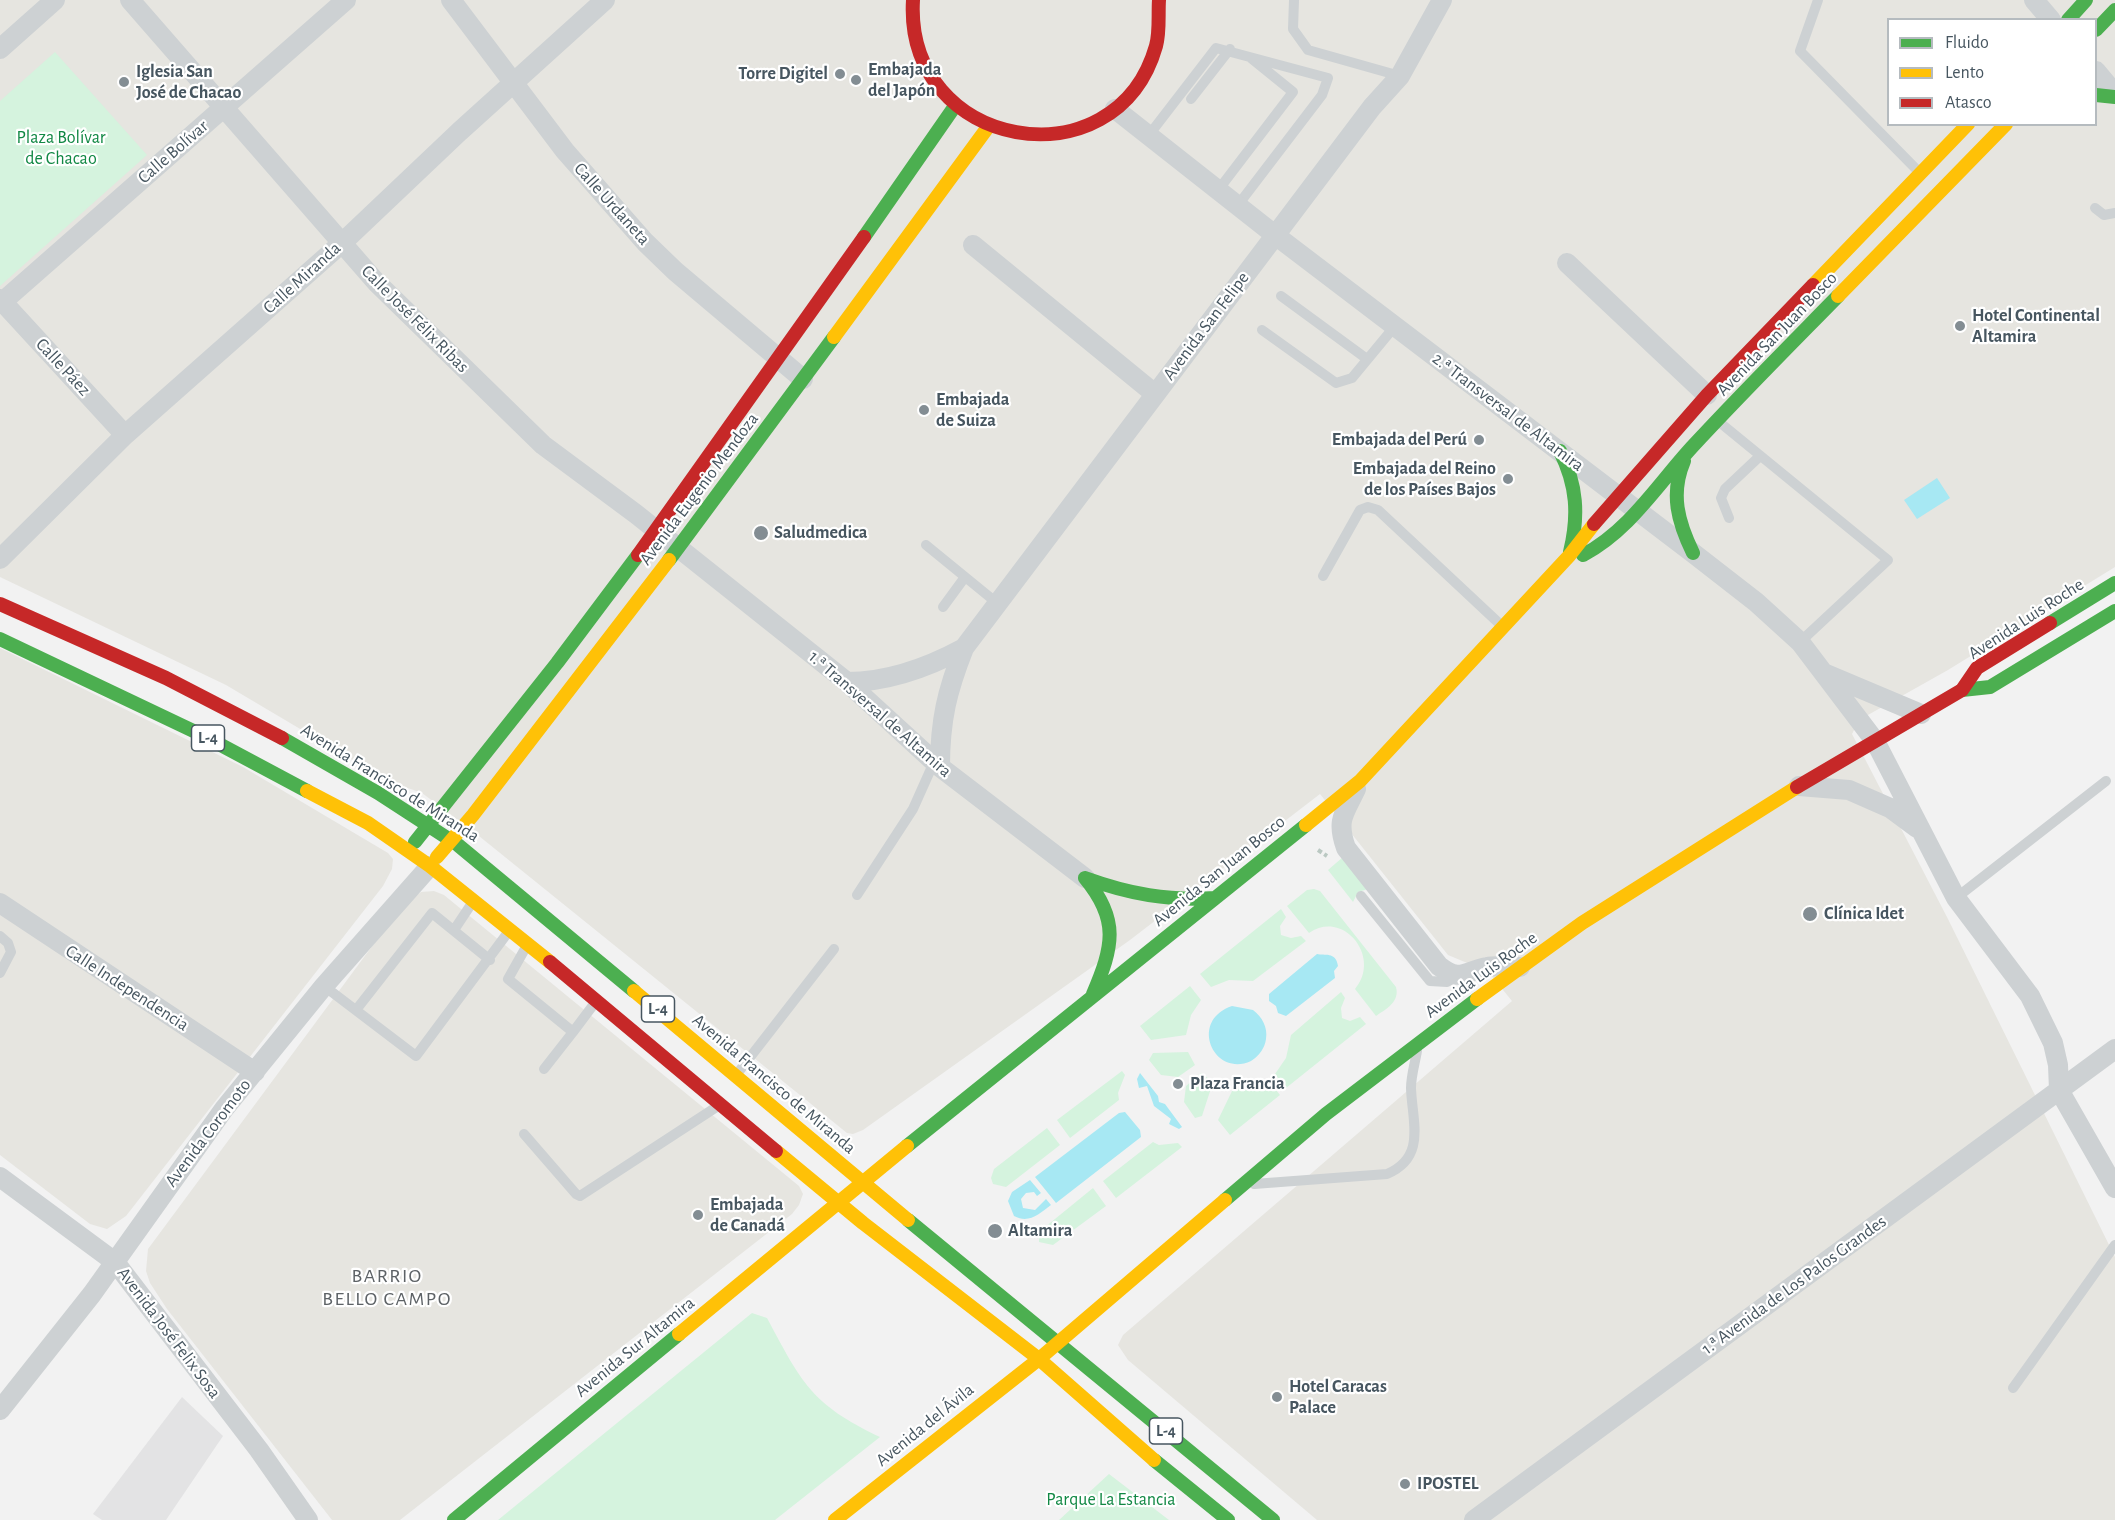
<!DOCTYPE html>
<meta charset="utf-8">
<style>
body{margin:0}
#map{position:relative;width:2115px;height:1520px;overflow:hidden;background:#f2f2f2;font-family:"Alegreya Sans",sans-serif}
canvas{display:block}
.legend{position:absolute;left:1887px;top:18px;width:210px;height:108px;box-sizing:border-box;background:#fff;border:2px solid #b5bbbf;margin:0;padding:8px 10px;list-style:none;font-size:18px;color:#475660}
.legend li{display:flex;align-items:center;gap:12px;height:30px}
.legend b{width:30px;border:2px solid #b5bbbf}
</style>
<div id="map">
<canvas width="2115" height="1520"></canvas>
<ul class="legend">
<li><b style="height:8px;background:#4caf50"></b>Fluido</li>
<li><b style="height:8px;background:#ffc107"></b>Lento</li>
<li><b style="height:8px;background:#c62828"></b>Atasco</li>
</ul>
</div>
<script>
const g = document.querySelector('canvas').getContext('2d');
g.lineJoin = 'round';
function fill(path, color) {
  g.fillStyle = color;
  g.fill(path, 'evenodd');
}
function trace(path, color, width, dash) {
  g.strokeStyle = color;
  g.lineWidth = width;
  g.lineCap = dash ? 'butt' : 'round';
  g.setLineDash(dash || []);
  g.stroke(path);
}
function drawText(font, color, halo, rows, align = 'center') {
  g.font = font + ' "Alegreya Sans",sans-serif';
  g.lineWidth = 4.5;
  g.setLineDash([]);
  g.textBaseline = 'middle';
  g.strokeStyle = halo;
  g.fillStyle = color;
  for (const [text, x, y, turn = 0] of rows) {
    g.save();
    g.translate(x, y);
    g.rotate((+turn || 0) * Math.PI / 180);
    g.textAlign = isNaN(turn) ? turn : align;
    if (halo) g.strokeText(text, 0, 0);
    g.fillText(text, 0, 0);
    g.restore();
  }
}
fill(new Path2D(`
 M0,0H2115V567L1948,670L1859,720L1852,734L1948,919L2115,1257V1520H1317L1128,1360L1118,1345L1123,1335L1512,1001L1481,963L1472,965L1448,955L1320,794L1130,940L863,1130L853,1134L847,1133L474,832L422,793L388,781L226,685L0,577ZM1888,20H2096V124H1888Z
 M0,648L243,767L388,853L393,859L392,869L383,886L126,1216L107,1229L90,1224L0,1155Z
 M434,891L444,895L799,1186L803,1194L799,1205L792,1214L400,1520H332L167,1309L150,1283L146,1271L148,1249L390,922L406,903L421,892Z`), '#e6e5e0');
fill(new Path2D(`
 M182,1397L223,1436L166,1520H102L93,1514Z`), '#e3e3e4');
fill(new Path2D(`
 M55,52L147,155L0,286V101Z
 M1343,857L1368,889L1358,892L1353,902L1328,870Z
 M1314,889L1320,891L1396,987C1400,1002 1386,1009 1376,1016L1355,989C1382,958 1344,909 1309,933L1287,906L1307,890Z
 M1281,909L1286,917L1280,926L1281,935L1291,938L1301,936L1306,941L1253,981L1229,980L1211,987L1200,974Z
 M1190,986L1201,1000L1191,1015L1186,1035L1151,1040L1140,1026Z
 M1341,992L1345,998L1341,1008L1342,1018L1350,1021L1360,1017L1366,1024L1286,1088L1275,1074L1286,1058L1291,1035Z
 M1188,1052L1195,1065L1178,1077L1161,1075L1149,1060L1153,1053Z
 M1122,1071L1125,1075L1118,1093L1119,1100L1070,1138L1057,1120Z
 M1201,1073L1213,1082L1202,1116L1195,1118L1184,1102L1186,1086Z
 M1268,1080L1280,1095L1230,1135L1218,1120L1233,1089L1249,1088Z
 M1047,1128L1060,1145L1006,1187L993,1184L991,1178L994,1169Z
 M1153,1142L1159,1145L1178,1143L1182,1147L1116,1198L1103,1181Z
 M1093,1188L1106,1206L1053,1245L1039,1242V1232Z
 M752,1313L767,1318C802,1383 811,1404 880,1437L775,1520H498Z
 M1109,1474L1169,1520H1059Z`), '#d5f3de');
fill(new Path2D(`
 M1937,478L1950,498L1917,519L1904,500Z
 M1317,954C1324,956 1336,951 1338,966L1334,971L1335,978L1286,1016L1278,1013L1276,1006L1269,1001V994Z
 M1232,1006L1253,1010C1262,1017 1268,1027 1266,1039C1265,1048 1259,1056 1251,1061C1214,1078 1188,1021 1232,1006Z
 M1140,1073L1158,1096L1159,1102L1165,1104L1182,1127L1179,1129L1169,1124L1171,1119L1154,1106L1147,1086L1139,1088L1137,1079Z
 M1125,1112L1140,1130L1141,1137L1056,1203L1035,1177L1119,1113Z
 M1030,1180L1041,1193L1037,1196L1034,1192L1026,1193L1021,1199L1023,1208L1035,1210L1046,1199L1051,1205C1039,1214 1029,1224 1014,1216L1008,1201L1012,1192Z`), '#a7e8f3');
trace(new Path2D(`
 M1318,850L1327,856`), '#bac8c2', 4, [4.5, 3]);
trace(new Path2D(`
 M1294,0L1293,29L1308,50L1400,76
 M1818,0L1800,51L1919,172
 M1191,99L1230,49
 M1149,135L1216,48L1328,78L1322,95L1238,205
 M1219,189L1293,92L1251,58
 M2095,208L2104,215L2115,213
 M1281,296L1367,359
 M1262,330L1336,383L1352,378L1395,326
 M1718,421L1888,560L1800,642
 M1729,518L1721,498L1725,489L1760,456
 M926,545L997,603
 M1323,576L1360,510L1368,507L1378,510L1503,627
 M943,607L965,577
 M857,895L913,809L934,762
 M1361,896L1430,981L1447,982L1457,976
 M1956,898L2106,781
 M454,930L472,903
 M0,936L8,943L11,952L0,973
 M526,947L508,979L573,1032L594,1004
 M324,986L416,1056L509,931
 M356,1010L432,913L490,960
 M544,1069L573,1032
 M737,1074L834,949
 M524,1134L576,1194L580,1196L718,1106
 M1254,1184L1387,1174C1427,1157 1412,1121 1411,1088C1411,1076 1415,1063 1417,1051
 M2013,1388L2115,1245`), '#cdd1d3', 10);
trace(new Path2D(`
 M130,0L376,282L543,445L636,514L847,682L940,767L1085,878
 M451,0L565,151L645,242L675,271L803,379
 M2034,0L2051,20
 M0,49L55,0
 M2096,71L2115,94
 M1115,109L1275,235L1693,553L1756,602L1800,642L1875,741L1956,898L2030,996L2053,1043L2058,1065L2059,1090L2115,1188
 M973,245L1155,394
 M1567,263L1707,395
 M0,299L125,435
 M0,304L346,0
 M0,559L125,435L342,243L459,132L605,0
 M1826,674L1921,714
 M847,682C889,682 927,668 964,648
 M940,767C940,720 947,691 964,648L1372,107L1400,76L1442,0
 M1799,786L1849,790L1890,808L1917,828
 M1356,789C1344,814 1336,820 1346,848L1439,966C1461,983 1464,971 1487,967C1497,965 1510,967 1520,967
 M0,903L255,1072
 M0,1177L115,1262L259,1450L308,1520
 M0,1410L92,1294L224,1109L324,986L430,866
 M1474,1520L2115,1049`), '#cdd1d3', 20);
trace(new Path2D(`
 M2068,20L2086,0
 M2096,30L2115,10
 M2096,95L2115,97
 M864,237L955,106
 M1560,451C1577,485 1579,515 1570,552
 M1684,461C1670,494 1678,522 1693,553
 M1583,555C1629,531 1658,484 1692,447C1740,395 1789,346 1838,296
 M669,560L834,337
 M2050,623L2115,583
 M0,639L204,736L307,791
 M1962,690L1990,687L2115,611
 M282,738L378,793L458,845L634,991
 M415,842L557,663L638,555
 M1085,878C1129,894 1168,901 1215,898
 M1085,878C1120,920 1113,947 1093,994
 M907,1146L1306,825
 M1225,1200L1326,1114L1477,999
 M908,1220L1273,1520
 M1154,1460L1228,1520
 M454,1520L679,1334`), '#4caf50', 14);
trace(new Path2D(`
 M1813,285L1968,124
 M1838,296L2006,124
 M834,337L988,127
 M307,791L368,823L430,866L550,962
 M1306,825L1360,781L1569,556L1594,524
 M437,857L473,815L669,560
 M634,991L908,1220
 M1477,999L1582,923L1797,787
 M776,1151L863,1223L1039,1359L1154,1460
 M679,1334L907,1146
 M835,1520L1039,1359L1225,1200`), '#ffc107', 14);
trace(new Path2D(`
 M913,0C904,150 1116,187 1156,46C1160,32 1158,14 1159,0
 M1594,524L1707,395L1813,285
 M638,555L864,237
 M0,604L166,678L282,738
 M1797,787L1962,690L1977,668L2050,623
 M550,962L776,1151`), '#c62828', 14);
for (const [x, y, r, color] of [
 [840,74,6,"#838d93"],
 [856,80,6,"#838d93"],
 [124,82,6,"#838d93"],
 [1960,326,6,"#838d93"],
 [924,410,6,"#838d93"],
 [1479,440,6,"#838d93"],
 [1508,479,6,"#838d93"],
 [761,533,8,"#838d93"],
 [1810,914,8,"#838d93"],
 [1178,1084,6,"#838d93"],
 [698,1215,6,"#838d93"],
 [995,1231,8,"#838d93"],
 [1277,1397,6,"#838d93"],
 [1405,1484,6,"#838d93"]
]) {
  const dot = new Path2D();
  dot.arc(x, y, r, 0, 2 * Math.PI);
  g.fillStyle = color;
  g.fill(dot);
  trace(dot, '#fff', 2);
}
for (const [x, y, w] of [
 [208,738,33],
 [658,1009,33],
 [1166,1431,33]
]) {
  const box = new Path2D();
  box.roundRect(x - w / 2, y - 13, w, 26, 4.5);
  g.fillStyle = '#fff';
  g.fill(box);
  trace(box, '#475660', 1.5);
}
drawText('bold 16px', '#475660', null, [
 ["L-4",208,738],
 ["L-4",658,1009],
 ["L-4",1166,1431]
]);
drawText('bold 18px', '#475660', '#fff', [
 ["Embajada",868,70],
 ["del Japón",868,91],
 ["Iglesia San",136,72],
 ["José de Chacao",136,93],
 ["Torre Digitel",828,74,"right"],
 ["Hotel Continental",1972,316],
 ["Altamira",1972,337],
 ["Embajada",936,400],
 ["de Suiza",936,421],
 ["Embajada del Perú",1467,440,"right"],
 ["Embajada del Reino",1496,469,"right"],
 ["de los Países Bajos",1496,490,"right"],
 ["Saludmedica",774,533],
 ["Clínica Idet",1824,914],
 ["Plaza Francia",1190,1084],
 ["Embajada",710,1205],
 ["de Canadá",710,1226],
 ["Altamira",1008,1231],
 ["Hotel Caracas",1289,1387],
 ["Palace",1289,1408],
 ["IPOSTEL",1417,1484]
], 'left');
drawText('18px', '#184', '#fff', [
 ["Plaza Bolívar",61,138],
 ["de Chacao",61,159],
 ["Parque La Estancia",1111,1500]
]);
drawText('18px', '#475660', '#fff', [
 ["Calle Bolívar",173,152,-41],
 ["Calle Urdaneta",612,204,48],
 ["Calle Miranda",302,278,-42],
 ["Calle José Félix Ribas",415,319,45],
 ["Avenida San Felipe",1206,326,-53],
 ["Avenida San Juan Bosco",1777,334,-46],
 ["Calle Páez",63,367,47],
 ["2.ª Transversal de Altamira",1508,412,37],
 ["Avenida Eugenio Mendoza",699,489,-53],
 ["Avenida Luis Roche",2026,619,-33],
 ["1.ª Transversal de Altamira",880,714,41],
 ["Avenida Francisco de Miranda",390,783,32],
 ["Avenida San Juan Bosco",1219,871,-39],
 ["Avenida Luis Roche",1481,975,-36],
 ["Calle Independencia",127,988,33],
 ["Avenida Francisco de Miranda",774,1084,40],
 ["Avenida Coromoto",208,1133,-53],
 ["1.ª Avenida de Los Palos Grandes",1794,1285,-36],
 ["Avenida José Felix Sosa",169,1333,53],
 ["Avenida Sur Altamira",635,1347,-39],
 ["Avenida del Ávila",925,1425,-39]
]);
g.letterSpacing = '1.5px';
drawText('20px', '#5d6266', '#fff', [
 ["BARRIO",387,1276],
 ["BELLO CAMPO",387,1299]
]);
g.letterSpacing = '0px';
</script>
